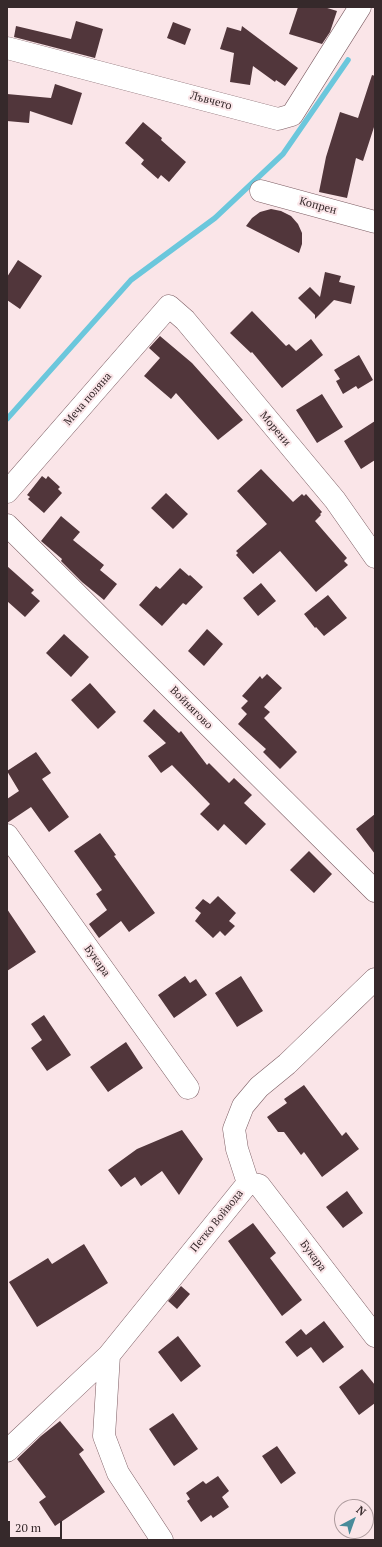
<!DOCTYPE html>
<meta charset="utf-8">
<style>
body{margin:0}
#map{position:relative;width:382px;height:1547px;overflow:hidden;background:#fae5e8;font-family:"PT Serif",serif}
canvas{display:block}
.frame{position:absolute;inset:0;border:8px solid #36292b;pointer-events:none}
.north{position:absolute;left:334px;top:1499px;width:40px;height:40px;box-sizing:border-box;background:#fae5e8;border:1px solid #ac9a9c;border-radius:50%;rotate:41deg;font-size:11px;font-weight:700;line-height:16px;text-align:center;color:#36292b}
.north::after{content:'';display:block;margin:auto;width:14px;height:18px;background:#488b9a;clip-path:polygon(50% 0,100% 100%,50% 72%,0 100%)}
.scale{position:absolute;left:8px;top:1521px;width:54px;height:18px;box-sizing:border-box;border:2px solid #36292b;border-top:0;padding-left:5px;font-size:12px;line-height:14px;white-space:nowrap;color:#36292b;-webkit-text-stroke:3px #fae5e8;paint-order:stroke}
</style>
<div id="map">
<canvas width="382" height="1547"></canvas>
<div class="frame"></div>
<div class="north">N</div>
<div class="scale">20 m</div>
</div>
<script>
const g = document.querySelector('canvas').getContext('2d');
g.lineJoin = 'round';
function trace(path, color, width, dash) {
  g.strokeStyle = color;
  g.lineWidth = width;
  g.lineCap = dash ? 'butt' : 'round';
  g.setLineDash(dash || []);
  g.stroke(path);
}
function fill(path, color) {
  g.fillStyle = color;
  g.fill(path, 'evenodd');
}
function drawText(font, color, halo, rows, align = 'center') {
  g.font = font + ' "PT Serif",serif';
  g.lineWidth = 4;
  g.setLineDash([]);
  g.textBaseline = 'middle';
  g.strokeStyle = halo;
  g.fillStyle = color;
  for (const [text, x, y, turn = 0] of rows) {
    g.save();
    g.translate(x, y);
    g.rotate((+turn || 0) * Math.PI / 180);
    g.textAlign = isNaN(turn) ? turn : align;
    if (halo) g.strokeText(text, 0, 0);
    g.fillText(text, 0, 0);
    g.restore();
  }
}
trace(new Path2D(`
 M7,419L131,280L215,218L283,154L348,60`), '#6bc7dc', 5.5);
fill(new Path2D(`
 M298,7H324L337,11L330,32L322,44L289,34Z
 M76,21L103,29L95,58L14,37L16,26L71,39Z
 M173,22L191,29L185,45L167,38Z
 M242,26L298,68L285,86L276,80L275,82L253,66L250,85L230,82L234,53L220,49L227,27L241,31Z
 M372,75L375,76V124L363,161L356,158L347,198L319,192L326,157L340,112L358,118Z
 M55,84L82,93L72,125L30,111L29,123L7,121V94L51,98Z
 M143,122L162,138L161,140L186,162L169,182L161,175L158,179L141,164L144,160L125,143Z
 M271,209L281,211L291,216L298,224L302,233V244L299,253L246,226L252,218L260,212Z
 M18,260L42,276L20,309L7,300V277Z
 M325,272L341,276L339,282L355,286L351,304L334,300L315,319V315L298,298L310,287L320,297Z
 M252,311L286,346L289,344L296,351L311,339L323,355L282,388L252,352L251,353L230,333Z
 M160,336L192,363L243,420L218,440L176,393L171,399L144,376L160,358L149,348Z
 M359,355L373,380L358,389L356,386L343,394L336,381L340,379L334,370Z
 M322,394L343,427L317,443L296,410Z
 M375,421V460L361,469L344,441Z
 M261,469L293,502L302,494L304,496L306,494L322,512L320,514L321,515L315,521L347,558L344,561L348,565L316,592L280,551L253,574L236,555L238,553L236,551L267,524L237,491Z
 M42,476L46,479L48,476L60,487L58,489L62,493L44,513L28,499L30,497L27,495Z
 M166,493L188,514L173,529L151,508Z
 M61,516L80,532L73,540L104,565L100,570L117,584L104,600L82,582L61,561L62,559L41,541Z
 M7,566L34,590L31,593L40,601L25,617L7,601Z
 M180,568L189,576L190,575L203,587L186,605L183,603L162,626L139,605L156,586L160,589Z
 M261,583L276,601L258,616L243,598Z
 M328,595L347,618L324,636L316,627L315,628L304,614Z
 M207,629L223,644L204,666L188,651Z
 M64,634L89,657L71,677L46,653Z
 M267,674L282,688L264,707L270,712L264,718L297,752L280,769L263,752L266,749L238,724L247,714L241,708L248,701L242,696L260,676L262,679Z
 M90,683L116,712L98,729L71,700Z
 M154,709L179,733L181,731L207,765L209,763L229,783L234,778L252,795L244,803L266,824L246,845L224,824L218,831L200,814L210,804L172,765L161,773L148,756L166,743L143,721Z
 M36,752L51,773L42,779L69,817L49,832L31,807L7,823V799L19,791L7,771Z
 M375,814V854L356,829Z
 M100,833L116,855L114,856L155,913L129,932L121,921L99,938L89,924L107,910L96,894L102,890L74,851Z
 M309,851L332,874L314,893L290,870Z
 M218,896L236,913L229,921L235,926L225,936L220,931L213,938L195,921L201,913L195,908L203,899L210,904Z
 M7,909L36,952L7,971Z
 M185,976L190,983L196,979L207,995L174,1018L158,995Z
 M241,976L263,1011L237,1027L215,993Z
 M44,1015L71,1055L47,1071L31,1048L42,1040L31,1024Z
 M126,1042L143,1068L108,1092L90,1067Z
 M304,1085L342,1136L346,1132L359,1149L322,1177L304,1152L301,1155L284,1132H278L267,1117L287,1103L284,1099Z
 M182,1130L203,1159L179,1195L162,1171L141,1186L135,1177L121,1187L108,1170L137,1149Z
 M347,1191L363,1213L343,1228L326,1207Z
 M253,1223L276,1253L270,1258L302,1300L282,1316L228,1241Z
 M84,1244L108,1283L37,1327L9,1282L48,1258L52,1264Z
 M181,1286L190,1294L177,1309L168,1301Z
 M324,1321L344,1347L323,1363L311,1347L297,1357L285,1342L301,1329L306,1335Z
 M178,1336L201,1366L181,1382L158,1352Z
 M362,1369L375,1385V1403L359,1415L339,1387Z
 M173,1413L198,1449L174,1466L149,1429Z
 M60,1421L84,1450L79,1454L105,1492L55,1526L39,1502L46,1497L17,1459L41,1436Z
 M277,1446L296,1473L281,1484L262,1456Z
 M218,1476L229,1491L222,1497L229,1507L213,1518L211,1515L201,1522L187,1501L190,1499L186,1493L203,1481L206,1484Z`), '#51363b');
const minor = new Path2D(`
 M7,48L278,119L292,115L360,7
 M261,191L375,222
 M7,492L169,306L185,320L335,500L375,557
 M7,525L375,891
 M7,835L188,1088
 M248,1183L237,1149L234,1129L243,1106L259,1087L287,1064L375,979
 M248,1183L259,1185L375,1336
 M109,1355L104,1436L118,1473L162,1540
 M7,1451L109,1355L248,1183`);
trace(minor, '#7c5d63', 23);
trace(minor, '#fff', 22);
drawText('11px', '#36292b', '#fae5e8', [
 ["Лъвчето",211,101,15],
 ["Копрен",318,206,15],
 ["Меча поляна",88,399,-49],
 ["Морени",275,429,50],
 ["Войнягово",191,708,45],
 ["Букара",97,961,54],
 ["Петко Войвода",217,1221,-51],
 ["Букара",313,1256,53]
]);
</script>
